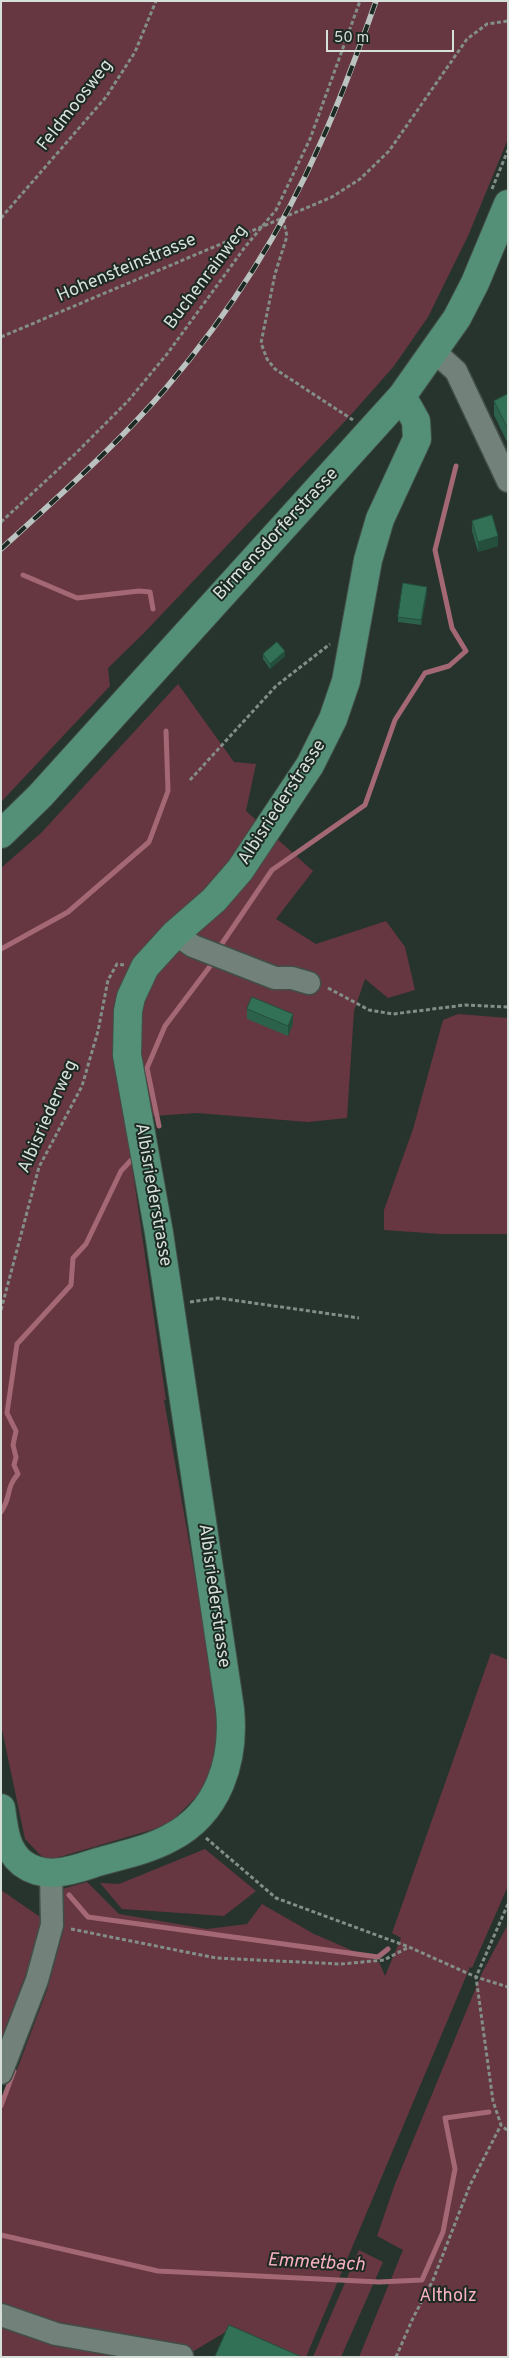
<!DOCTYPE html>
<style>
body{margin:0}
#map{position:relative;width:509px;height:2358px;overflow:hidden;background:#26342d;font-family:Overpass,sans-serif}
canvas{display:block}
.frame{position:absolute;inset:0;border:2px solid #d7dfdb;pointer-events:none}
.scale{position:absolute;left:326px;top:30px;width:128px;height:22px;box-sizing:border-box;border:2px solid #d7dfdb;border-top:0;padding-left:6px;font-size:15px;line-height:18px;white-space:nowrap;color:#d7dfdb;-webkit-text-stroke:4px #1c2a23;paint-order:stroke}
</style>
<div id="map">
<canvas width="509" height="2358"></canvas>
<div class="frame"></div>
<div class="scale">50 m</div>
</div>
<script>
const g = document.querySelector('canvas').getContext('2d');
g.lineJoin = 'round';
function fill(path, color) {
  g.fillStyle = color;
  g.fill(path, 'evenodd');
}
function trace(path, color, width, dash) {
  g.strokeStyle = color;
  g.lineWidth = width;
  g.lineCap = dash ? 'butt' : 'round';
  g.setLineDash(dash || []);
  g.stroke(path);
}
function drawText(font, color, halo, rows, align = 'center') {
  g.font = font + ' Overpass,sans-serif';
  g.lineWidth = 4;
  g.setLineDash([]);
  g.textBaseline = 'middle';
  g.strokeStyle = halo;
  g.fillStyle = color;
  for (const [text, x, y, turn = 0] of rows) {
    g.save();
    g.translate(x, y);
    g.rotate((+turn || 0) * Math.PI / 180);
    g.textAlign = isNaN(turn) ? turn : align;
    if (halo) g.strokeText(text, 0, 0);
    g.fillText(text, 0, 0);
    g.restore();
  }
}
fill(new Path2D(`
 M1,1H508V139L468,236L428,317L394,366L349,417L143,634L108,668L110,686L1,802Z
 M178,684L234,762L256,764L246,811L313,871L276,919L316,944L386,921L405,947L415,990L388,998L365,979L354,1011L347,1118L308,1122L197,1113L125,1118L166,1400H164L221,1723L211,1782L168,1825L46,1861L25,1839L1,1725V868L41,833Z
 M458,1014L508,1018V1234H441L384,1230V1210L413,1129L443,1020Z
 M491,1653L508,1660V1886L472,1968L470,1967L306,2357H291L229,2330L192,2352L191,2357H1V2112L47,1990L64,1928L62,1889L87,1882L119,1914L207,1929L247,1924L262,1904L314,1934L379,1962L385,1976L401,1938L392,1933Z
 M205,1849L256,1891L224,1916L122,1909L100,1883L119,1884Z
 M1,1890L46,1921L1,2040Z
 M508,1924V2357H359L403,2250L377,2236L395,2184L482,1973Z
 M359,2250L383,2262L341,2357H313Z`), '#663641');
trace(new Path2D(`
 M23,575L77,598L139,591L150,592L153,609
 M221,945L272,870L365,805L395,720L425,673L449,666L466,651L452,628L435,550L456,466
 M1,949L68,912L149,842L168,791L166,731
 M159,1126L147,1068L165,1026L211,965
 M1,1512C12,1496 5,1489 18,1474L14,1465L16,1457L13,1445L16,1431L7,1413L17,1344L71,1285L73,1258L86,1244L121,1171L135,1156
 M69,1895L88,1917L378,1957L388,1949
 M1,2106L14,2071
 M1,2235L158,2271L379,2282L422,2280L443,2232L455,2169L445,2118L489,2112`), '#a36874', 5);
const minor = new Path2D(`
 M435,352L456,371L508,481
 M175,934L193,946L275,978H292L309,983
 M1,2073L37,1980L52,1925L51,1873
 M1,2315L56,2334L182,2356`);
const major = new Path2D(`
 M1,834L40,796L402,396L457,318L475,283L508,204
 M1,1808C4,1828 5,1849 22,1863C46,1881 73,1870 98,1862C122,1855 148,1850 170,1838C219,1813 235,1760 230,1709L159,1233L127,1055L128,1011L131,997L145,967L175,934L214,900L240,870L310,765L333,719L346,681L368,560L380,519L417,439L416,421L402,396`);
trace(minor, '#424f49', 25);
trace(major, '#424f49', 30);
trace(new Path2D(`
 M492,189L508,150
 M1,218L106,97L135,52L156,1
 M283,219L287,236L275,274L261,343L267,359L275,369L353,420
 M1,337L332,197L360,179L389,151L467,39L487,24L508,21
 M1,522L75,454L128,401L167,354L245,247L276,210L310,139L360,1
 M190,780L276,686L330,644
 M328,988L369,1010L393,1014L465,1005L508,1007
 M190,1302L218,1298L359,1318
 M1,1310L39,1167L82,1086L98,1031L108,980L117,964L124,965
 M206,1838L276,1898L409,1947L476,1977L508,1987
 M508,1904L476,1977L493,2101L501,2125L508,2131
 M71,1929L216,1958L341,1964L384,1960L409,1947
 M396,2357L413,2318L433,2280L470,2185L501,2125`), '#838e89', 3, [4, 2.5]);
trace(minor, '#72827a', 22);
trace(major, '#549078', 28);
const rail = new Path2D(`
 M1,549C58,497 116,446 166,388C229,314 282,231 321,142C342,96 359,49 376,1`);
trace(rail, '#bac3bf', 5.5);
trace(rail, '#1c2a23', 4, [11]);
fill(new Path2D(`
 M508,394V444L494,415V401Z
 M472,521L498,546L478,552L472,531Z
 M427,592L421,625L398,622V617Z
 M263,654L285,656L270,669L263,659Z
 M247,1009L293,1024L288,1036L247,1019Z`), '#2c614b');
fill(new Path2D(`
 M498,536V546L478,552V542Z
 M427,587V592L421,625V620Z
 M285,651V656L270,669V664Z
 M293,1014V1024L288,1036V1026Z`), '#244f3d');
const building = new Path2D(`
 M508,394V429L494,401Z
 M492,515L498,536L478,542L472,521Z
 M403,583L427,587L421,620L398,617Z
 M277,642L285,651L270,664L263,654Z
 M252,997L293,1014L288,1026L247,1009Z
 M229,2325L302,2357H215Z`);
fill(building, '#337157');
trace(building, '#244f3d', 1);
drawText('18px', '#d7dfdb', '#1c2a23', [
 ["Feldmoosweg",76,106,-52],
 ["Hohensteinstrasse",127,269,-23],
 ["Buchenrainweg",207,278,-53],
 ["Birmensdorferstrasse",277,535,-47],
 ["Albisriederstrasse",283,803,-57],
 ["Albisriederweg",49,1117,-66],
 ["Albisriederstrasse",152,1195,80],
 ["Albisriederstrasse",213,1596,82]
]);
drawText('18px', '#fbb2c1', '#1c2a23', [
 ["Altholz",448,2297]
]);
drawText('italic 19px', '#f8b0be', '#1c2a23', [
 ["Emmetbach",316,2264,3]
]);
</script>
